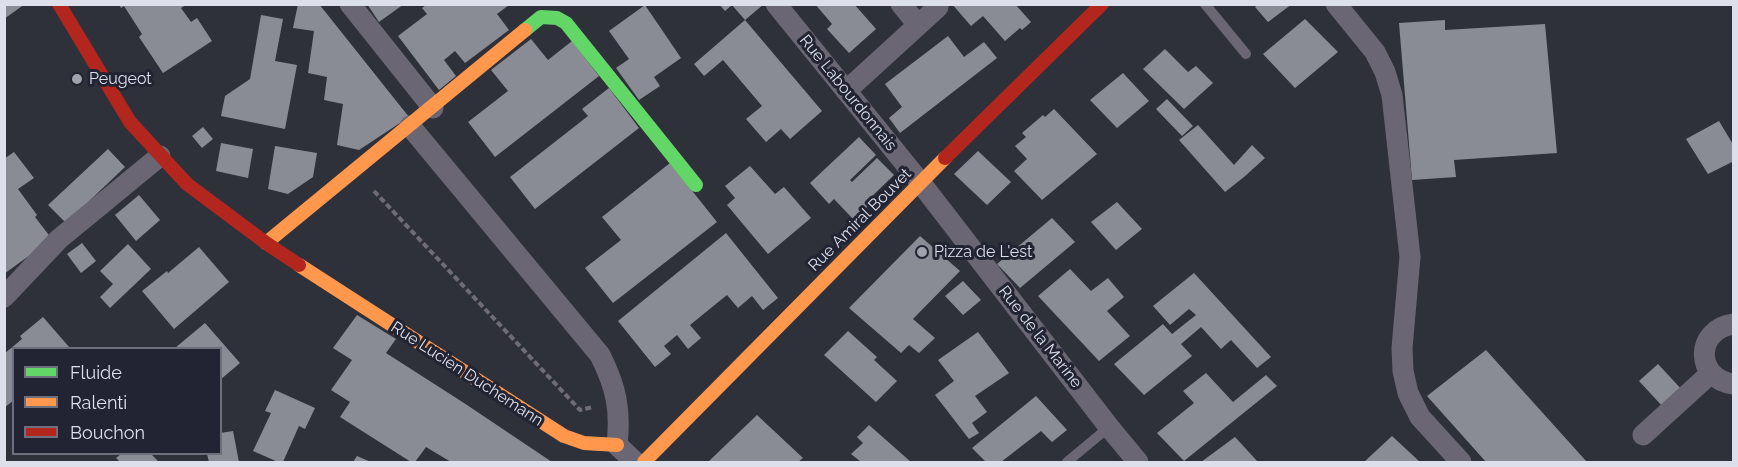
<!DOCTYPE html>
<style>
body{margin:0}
#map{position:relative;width:1738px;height:467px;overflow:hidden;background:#2f313a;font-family:Raleway,sans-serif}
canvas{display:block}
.frame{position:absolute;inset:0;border:6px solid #dddfea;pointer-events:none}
.legend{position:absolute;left:12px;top:347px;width:210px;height:108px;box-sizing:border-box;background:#222433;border:2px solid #6d6f7c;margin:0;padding:8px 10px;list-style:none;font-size:18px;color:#dddfea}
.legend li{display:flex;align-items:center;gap:12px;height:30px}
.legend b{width:30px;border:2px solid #6d6f7c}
</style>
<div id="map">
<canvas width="1738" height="467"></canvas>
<div class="frame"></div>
<ul class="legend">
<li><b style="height:8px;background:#63d668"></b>Fluide</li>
<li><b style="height:8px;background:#ff974d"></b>Ralenti</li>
<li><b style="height:8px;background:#b3261e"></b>Bouchon</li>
</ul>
</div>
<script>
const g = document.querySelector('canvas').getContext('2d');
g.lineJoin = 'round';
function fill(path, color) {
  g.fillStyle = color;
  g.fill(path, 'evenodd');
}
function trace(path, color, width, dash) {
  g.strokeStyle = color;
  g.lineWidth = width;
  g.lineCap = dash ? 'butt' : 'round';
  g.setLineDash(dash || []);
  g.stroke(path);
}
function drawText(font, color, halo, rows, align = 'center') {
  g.font = font + ' Raleway,sans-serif';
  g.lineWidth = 6;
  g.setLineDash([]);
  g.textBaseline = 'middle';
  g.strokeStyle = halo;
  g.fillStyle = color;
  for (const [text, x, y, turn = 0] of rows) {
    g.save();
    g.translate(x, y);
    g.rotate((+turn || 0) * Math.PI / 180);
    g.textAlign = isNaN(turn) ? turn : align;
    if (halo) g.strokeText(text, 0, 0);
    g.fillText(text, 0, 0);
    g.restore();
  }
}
fill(new Path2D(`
 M4,4H25L4,19Z
 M119,4H187L181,8L191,22L197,18L212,41L163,73L139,37L142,34L124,6L121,8Z
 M298,4H319L409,117L359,150L337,145L343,104L324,100L327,77L308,73L314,31L293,28Z
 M367,4H404L379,22Z
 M719,4H764L745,20L822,111L790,139L781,129L766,142L746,119L762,106L723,60L704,76L694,64L745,20L732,5L725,11Z
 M815,4H854L876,29L849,53L827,29L832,24Z
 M952,4H1015L1031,22L1022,30L1020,28L1005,41L983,16L971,26Z
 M1259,4H1292L1268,22L1255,7Z
 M426,5H509L497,14L509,30L465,63L455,51L444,60L456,76L439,90L398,36L427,14L422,8Z
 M645,5L681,58L654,77L660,86L639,100L616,68L629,59L609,31Z
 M261,15L283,19L275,61L297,65L285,129L221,116L225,96L250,79Z
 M1305,19L1338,52L1295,88L1263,54Z
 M1445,20V30L1545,24L1557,153L1454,160L1456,177L1412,180L1399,23Z
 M948,36L964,57L984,42L997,58L900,133L889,118L902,107L885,84Z
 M531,39L548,60L572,41L599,76L495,157L468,122L508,91L491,70Z
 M1165,49L1188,72L1196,66L1213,83L1184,109L1143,69Z
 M1123,73L1149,101L1117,128L1090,100Z
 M609,88L639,128L535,209L510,177L588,116L582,109Z
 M1167,99L1193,126L1182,136L1156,109Z
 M1054,109L1097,154L1042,200L1014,171L1027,159L1015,146L1026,137L1022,133L1043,115L1045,117Z
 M1719,121L1734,146V161L1708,174L1686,139Z
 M1198,125L1234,165L1252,145L1265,158L1244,177L1225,192L1179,140Z
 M203,127L213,139L202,148L192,136Z
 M859,137L876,155L850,180L852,182L877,158L894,175L867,201L870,204L854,220L834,199L829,204L810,183Z
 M221,143L253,149L248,178L216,171Z
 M275,146L317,153L313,177L288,194L268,189Z
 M108,149L125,167L66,223L48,205Z
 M978,151L1011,182L987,205L954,174Z
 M14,152L34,178L18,189L37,215L35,217L52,239L4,274V159Z
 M670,163L717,222L613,303L585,268L621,240L602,217Z
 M750,166L775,194L784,187L811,218L768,254L727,205L735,198L725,186Z
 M139,195L160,220L136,241L115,215Z
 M1117,202L1142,229L1116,250L1091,222Z
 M1052,218L1075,242L1020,288L997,264Z
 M726,233L778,298L763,310L752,296L738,308L727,295L690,325L701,338L688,349L677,335L664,346L671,354L655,367L618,321Z
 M920,236L960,271L913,319L935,338L919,353L909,345L901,353L849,308Z
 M82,243L96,261L81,273L67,254Z
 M128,244L151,269L110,308L100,297L113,284L100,271Z
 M199,247L229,282L174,329L142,291L167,271L168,273Z
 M1070,269L1091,291L1108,278L1124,297L1107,311L1130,336L1099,361L1038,296Z
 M1194,273L1271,357L1257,368L1231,340L1221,349L1201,327L1181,344L1192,356L1144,395L1114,364L1163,324L1172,334L1196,315L1189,309L1170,325L1153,306Z
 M963,281L981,300L963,315L945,296Z
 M357,315L396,339L386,353L464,403L552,462H451L426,447L415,462H411L340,417L350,402L331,390L352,360L333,348Z
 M43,317L70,348H14V400L4,408V354L22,339L20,336Z
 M205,323L240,363L220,380V348H175Z
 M848,331L877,357L874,360L897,381L876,402L824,355Z
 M978,332L1009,373L975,396L987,412L972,423L979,433L969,439L935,395L954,381L938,360Z
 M1486,350L1587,462H1486L1427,396Z
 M1658,364L1684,392L1664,408L1639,381Z
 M1206,373L1233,402L1266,375L1277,386L1184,461L1157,433L1194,403L1183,391Z
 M275,390L315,408L305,429L299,426L283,462H278L253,451L271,413L265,411Z
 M1036,396L1067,430L1052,442L1041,431L1001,462H986L972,448Z
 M757,415L803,458L798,462H708Z
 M869,425L911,462H861L851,454L863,443L857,437Z
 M233,431L239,462H209L207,454H220V433Z
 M1392,436L1420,462H1364Z
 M1235,437L1258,462H1201Z
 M121,454L125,455L126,454H151L159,462H120L116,458Z
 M357,456L371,462H353Z`), '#898c94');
trace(new Path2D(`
 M374,191L580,410L593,407`), '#6f6c76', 4, [6, 3]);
trace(new Path2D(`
 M1205,4L1246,54
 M1067,462L1109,427`), '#6b6673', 10);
trace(new Path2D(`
 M350,4L433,108
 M776,4L920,182L1109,427L1138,462
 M901,4L918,25
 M1336,4L1375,52L1385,72L1392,95L1410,257L1402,348L1403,371L1408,393L1420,417L1461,462
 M846,91L938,7
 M410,126L600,355C616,387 621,409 617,445L635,462
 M4,297L59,239L160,156
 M1734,324C1694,329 1695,380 1734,384
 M1643,435L1711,373`), '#6b6673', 21);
trace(new Path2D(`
 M525,30L541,17L557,18L566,23L696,185`), '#63d668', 14);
trace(new Path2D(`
 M266,243L525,30
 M299,265L564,436L584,443L617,445
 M644,462L945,158`), '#ff974d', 14);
trace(new Path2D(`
 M59,4L130,122L187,184L266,243L299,265
 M945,158L1102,4`), '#b3261e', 14);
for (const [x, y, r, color] of [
 [77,79,6,"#a0a2ac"],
 [922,252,6,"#a0a2ac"]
]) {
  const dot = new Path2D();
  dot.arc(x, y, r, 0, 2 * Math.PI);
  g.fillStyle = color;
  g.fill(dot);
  trace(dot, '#222433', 2);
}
drawText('16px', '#dddfea', '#222433', [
 ["Peugeot",89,79],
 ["Pizza de L'est",934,252]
], 'left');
drawText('16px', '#dddfea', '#222433', [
 ["Rue Labourdonnais",848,93,51],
 ["Rue Amiral Bouvet",860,220,-45],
 ["Rue de la Marine",1040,337,52],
 ["Rue Lucien Duchemann",467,374,33]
]);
</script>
